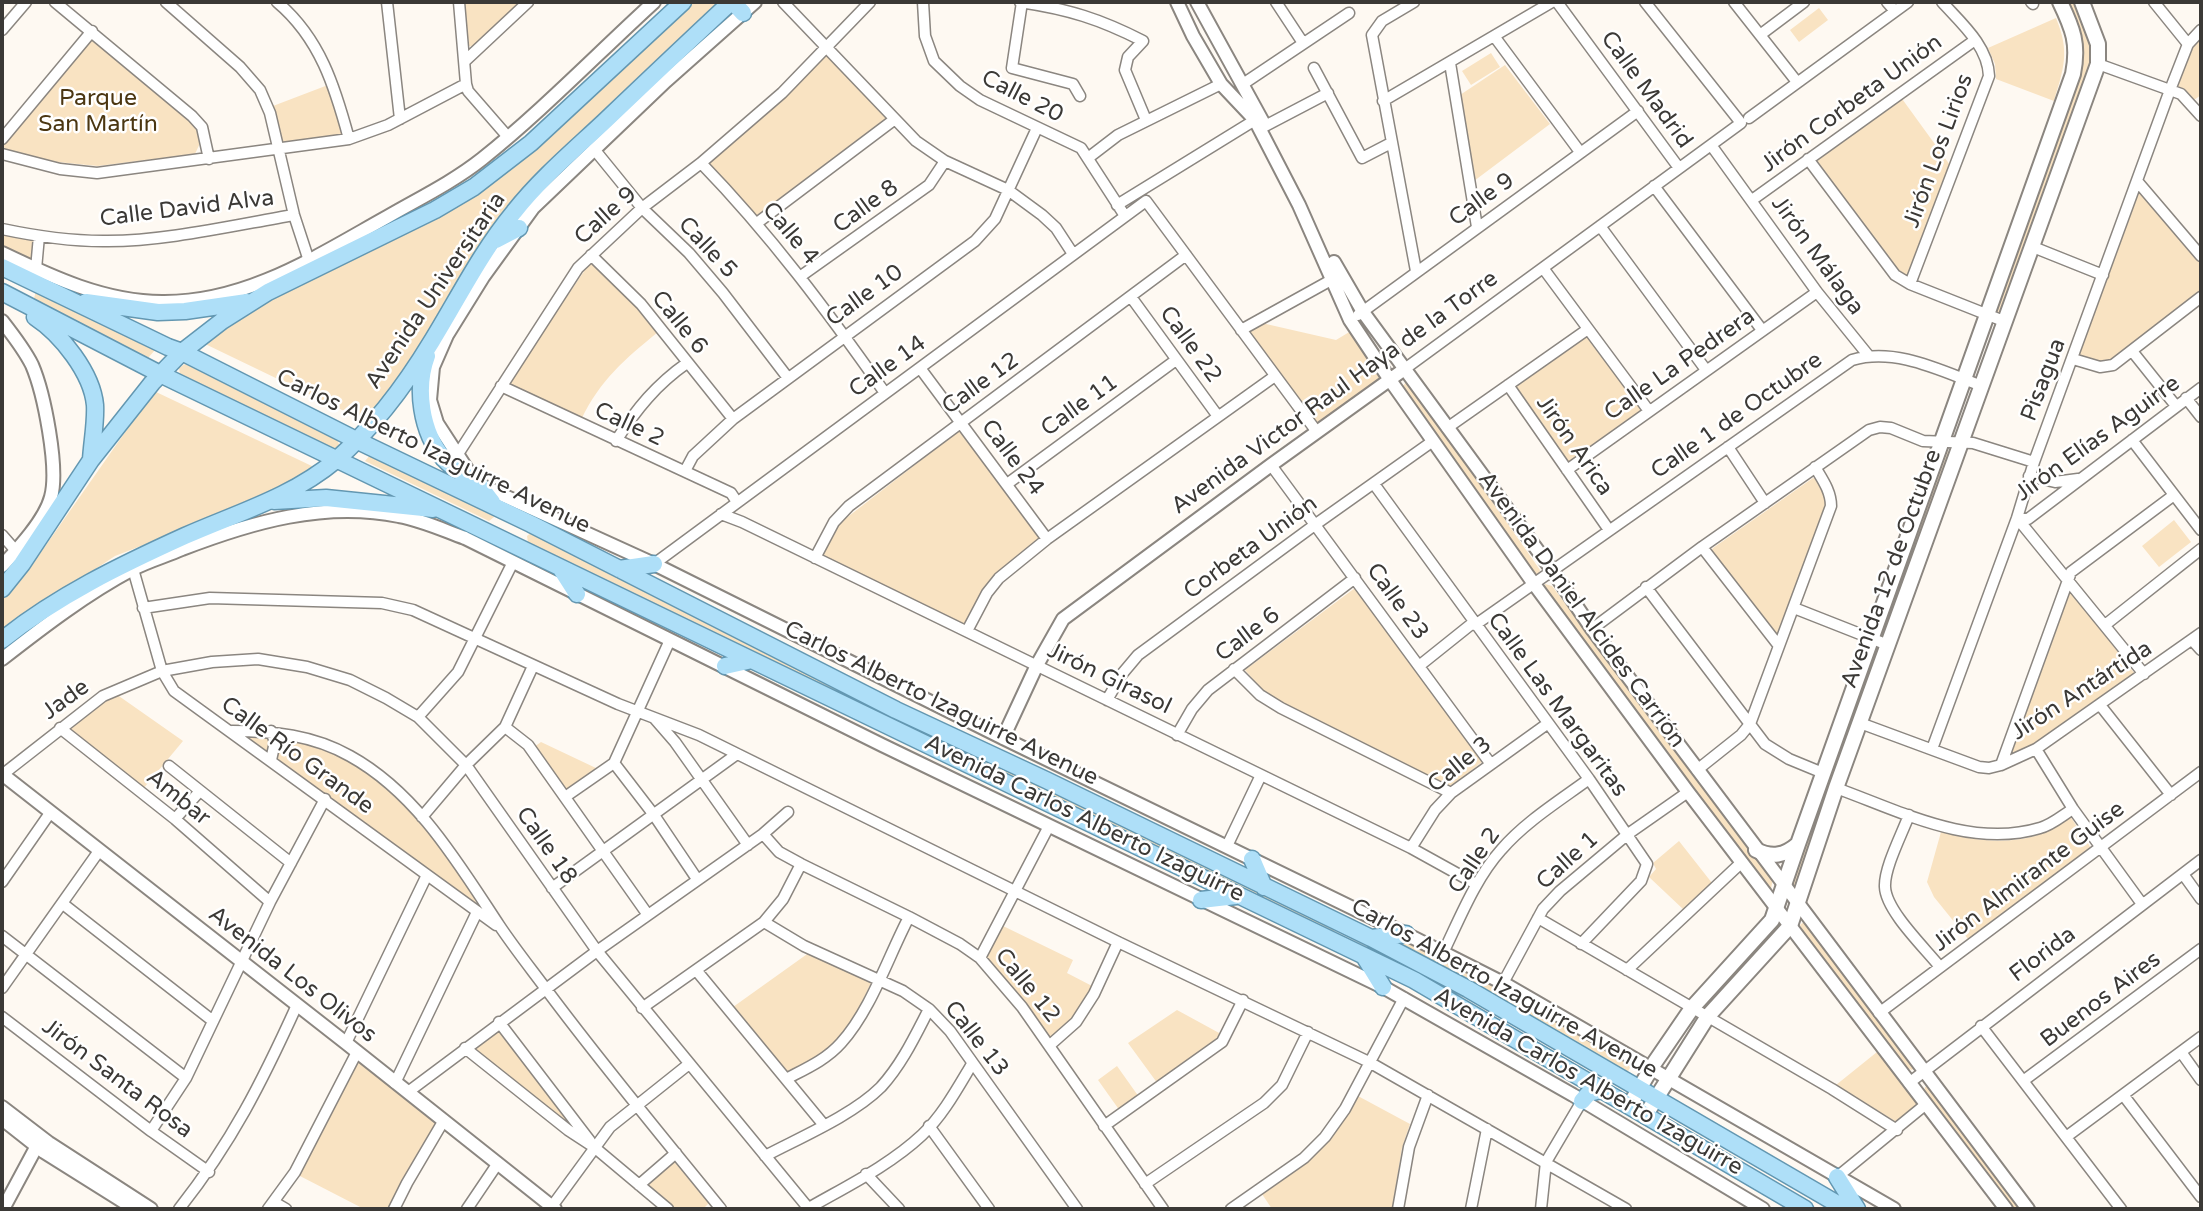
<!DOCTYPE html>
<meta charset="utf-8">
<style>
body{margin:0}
#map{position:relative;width:2203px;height:1211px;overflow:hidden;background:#fef9f2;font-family:"Varela Round",sans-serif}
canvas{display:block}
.frame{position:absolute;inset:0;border:4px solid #3b3936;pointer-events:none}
</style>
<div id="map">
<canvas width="2203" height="1211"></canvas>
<div class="frame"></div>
</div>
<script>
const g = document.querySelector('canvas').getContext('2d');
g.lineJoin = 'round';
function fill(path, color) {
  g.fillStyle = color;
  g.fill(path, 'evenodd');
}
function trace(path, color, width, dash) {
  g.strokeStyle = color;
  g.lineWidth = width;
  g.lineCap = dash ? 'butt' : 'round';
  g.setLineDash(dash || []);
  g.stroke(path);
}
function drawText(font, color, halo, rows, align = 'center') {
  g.font = font + ' "Varela Round",sans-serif';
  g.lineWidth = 5;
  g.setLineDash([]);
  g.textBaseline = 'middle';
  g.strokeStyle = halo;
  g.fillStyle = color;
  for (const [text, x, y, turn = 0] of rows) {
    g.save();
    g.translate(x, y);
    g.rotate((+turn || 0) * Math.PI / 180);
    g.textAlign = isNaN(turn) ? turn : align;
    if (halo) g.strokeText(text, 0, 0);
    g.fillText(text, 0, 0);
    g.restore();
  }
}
fill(new Path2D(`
 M464,2H520L474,47L469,46Z
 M691,2H724L572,144L436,321L387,397L367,422L201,342L251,307L334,266L537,142Z
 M2069,2H2077L2090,31L2094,57L1999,315L1996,312L2080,78C2084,49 2080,28 2069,2Z
 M1819,8L1828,20L1799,42L1790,30Z
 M2056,18C2070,52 2064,67 2054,101L1996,79L1995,64L1988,48Z
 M2201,37V95L2194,100L2173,87L2195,41Z
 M93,38L195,126L201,141L195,154L98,166L47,161L5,150L3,143L87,40Z
 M1491,53L1500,67L1471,85L1462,71Z
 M827,54L890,121L757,219L705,164L770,111Z
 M1505,65L1550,124L1474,181L1457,97Z
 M328,85L342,134L282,144L273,106Z
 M1900,96L1950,165L1911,272L1907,275L1901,273L1815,160Z
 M2142,192L2201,262V293L2113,361L2101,364L2082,359L2079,353L2138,194Z
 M2,234L35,240L34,264L2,249Z
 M591,261L636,306L658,332C625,359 600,380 581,420L507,385Z
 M36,291L155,350L148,358L33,302Z
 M1253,321L1336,340L1351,331L1381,379L1316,425L1245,327Z
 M1587,334L1645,411L1570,465L1515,387Z
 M185,364L337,439L340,447L332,449L180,375L179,368Z
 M1406,382L1411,385L1540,570L1539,574H1533L1403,386Z
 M154,391L316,468L273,495L115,556L2,631V594L32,565Z
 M960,430L1044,538L990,580L969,624L962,626L821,556L836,526Z
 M1948,451L1950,453L1884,633L1881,630Z
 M371,454L493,511L494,517L489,521L365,461Z
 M1813,478L1818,479L1826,491V510L1777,637L1710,553L1713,548Z
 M2174,520L2191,542L2159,567L2142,546Z
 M532,532L880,710L879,717L528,543L527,536Z
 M1545,584L1552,586L1773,878L1770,894L1544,589Z
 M1355,588L1482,762L1451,787L1268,697L1245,670Z
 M2070,589L2135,674L2035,744L2011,755Z
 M1874,650L1879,652L1806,854L1799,886L1795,888L1790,883Z
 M116,694L183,741L143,789L66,728Z
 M896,716L1042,782L1038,792L893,722Z
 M242,735C266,735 289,736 311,743C365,761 419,813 452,859C464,875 472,893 480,911Z
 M541,742L598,769L565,793L534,747Z
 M1048,786L1336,927L1332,934L1044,795Z
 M2070,816L2091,848L1968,939L1934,897L1927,882L1941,832C1975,841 2012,846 2046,832C2054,828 2062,821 2070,816Z
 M1679,841L1712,883L1684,910L1649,877L1656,869L1653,863Z
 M1805,921L1914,1067L1912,1070L1907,1068L1803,934L1800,925Z
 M1001,925L1073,960L1067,973L1094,987L1078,1013L1050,1040L984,957Z
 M1389,941H1409L1500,987L1632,1064L1626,1075Z
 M810,952L871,983L852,1022L834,1046L787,1075L733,1007Z
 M1177,1010L1221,1034L1209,1047L1158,1084L1128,1043Z
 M499,1026L574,1124L567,1127L469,1049Z
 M1877,1052L1920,1105L1898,1123L1836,1085Z
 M360,1061L437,1120L438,1125L416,1157L391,1209H364L298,1175L353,1064Z
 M1117,1066L1139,1097L1120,1111L1098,1080Z
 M1929,1086L2024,1209H2013L1924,1093L1925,1087Z
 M1358,1096L1410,1124L1402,1148L1392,1209H1272L1262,1194C1302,1164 1333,1141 1358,1096Z
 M672,1159L709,1203L703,1209H674L644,1184Z`), '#f9e3c2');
const minor = new Path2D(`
 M55,2L192,116L202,127L209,159
 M166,2L240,67L260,90L270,113L294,215L311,267
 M277,2C320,38 335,87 349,139
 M387,2L400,119
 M459,2L466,84L468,91L508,137
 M783,2L916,141L945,161L1008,190L1042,215L1056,228L1073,254
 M923,2L925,36L934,61L960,86L980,100L1081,148L1125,216
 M1020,2C1068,9 1100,19 1143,41L1128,57L1125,70L1146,120
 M1022,2L1012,68L1073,84L1080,96
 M1276,2L1303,43
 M1414,2L1382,21L1372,35L1416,271
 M1557,2L1679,168
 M1734,2L1797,82
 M1887,2L1894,10
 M2031,2L2033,4
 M2154,2L2188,44
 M2,30L26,2
 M1760,35L1804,2
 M1494,36L1580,152
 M465,61L528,2
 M1450,63L1477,227
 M2098,64L2181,94L2201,116
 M1314,68L1362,158L1391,143
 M1243,84L1349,13
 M1383,101L1552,2
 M1749,118L1908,2
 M1265,126L1328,93
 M2,139L92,31
 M1711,145L1817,292L1868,355
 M594,149L642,208L689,253L723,293L788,378
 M2,154L60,169L97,173L349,139L388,125L466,84
 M1088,158L1118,135L1221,84
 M1808,159L1895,275L1910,284L2006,322
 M701,163C770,234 828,312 885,393
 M2137,181L2201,256
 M1654,186L1762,330
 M1752,200L1975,40
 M1117,205L1255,120
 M757,223L895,119
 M1600,226L1706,370
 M2,229C35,236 69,241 103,241C162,242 235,225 294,215
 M2033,247L2103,275
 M591,255L641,304L733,419
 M1543,268L1649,411
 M36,269L39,236
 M801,276L929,185L945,161
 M1910,284L1989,76C1988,46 1961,23 1942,2
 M1131,297L1217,415
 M1358,315L1638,111
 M1241,330L1333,279
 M2132,351L2176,406
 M2073,359L2100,367L2113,365L2201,297
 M920,368L1047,539
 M1406,368L1741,123L1645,2
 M1508,385L1609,530
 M501,386L731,493L737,502
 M2186,398L2201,417
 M1447,428L1588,329
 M2132,440L2201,530
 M616,441C636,409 657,384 687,363
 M1728,447L1765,503
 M458,454L578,268L642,208L701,163L782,93L870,2
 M1271,465L1490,763
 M1567,470L1817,292
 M685,471L693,456L733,419L975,241L995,219L1037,128
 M2029,476L2055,482L2078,479
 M1007,484L1176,360
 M1374,484L1589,779L1647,864L1641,881L1581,944
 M721,514L742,522L1411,848L1476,884
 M2017,518L2028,519L2201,388
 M2017,518L2144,674
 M2,535L16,551
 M1702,547L1779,646
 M815,558L834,522L849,506L1186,255
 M654,564L1146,201L1317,432
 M133,569L162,671L174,691L496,925
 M1646,587L1765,744L1789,759L1823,773
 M143,608L210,598L382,603L413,610L618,704L699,735L1118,942L1369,1062L1626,1209
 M1794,608L1888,645
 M1475,625L1852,360C1896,347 1941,371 1982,386
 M2105,625L2201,549
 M1592,629L1702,547L1869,430L1880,427L1891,428L1923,441L1973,443L2034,462
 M967,631L987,593L999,578L1047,539L1275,376
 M2192,640L2201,650
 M1419,666L1474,622
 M1234,669L1260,695L1281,708L1451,793
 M1107,700L1122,674L1138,655L1316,524L1433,441
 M2100,705L2171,795
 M418,717L458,672L513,562
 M655,719L675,742L748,845
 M1860,723L1979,767L1989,768L2001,765L2036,749L2201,633
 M505,727L528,745L648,915
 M60,728L175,819L270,902
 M232,731C273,731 313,735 350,756C417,793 458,863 499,925C513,946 528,965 543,985C600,1062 661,1135 721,1209
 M1177,735L1192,709L1208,690L1355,578
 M1932,749L2017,518L2034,462L2170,90L2188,44L2201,30
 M2036,749L2073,809L2142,904
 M271,760L275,742L271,731
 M614,763L654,815L697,879
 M2001,765L2071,572L2174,495
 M169,766L291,863
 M1697,770L1741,735L1750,724L1831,506C1831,491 1822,479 1815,467
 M2,775L103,696L162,671L212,662L258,659L307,667L350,680L386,698L418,717L466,765L597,951L809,1209
 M1836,788C1900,811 1971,849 2040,828C2052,825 2063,815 2073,809
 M565,797L614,763L670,640
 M1909,815C1902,834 1884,868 1885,887C1886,911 1925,948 1940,967
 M422,817L466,765L505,727L533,666
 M175,819L200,791
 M763,834L779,852L801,864L909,917L960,944L980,958L1022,1007L1163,1209
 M1227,846L1261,775
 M1411,848L1435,810L1451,793L1547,724
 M2183,874L2201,899
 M2,882L50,813
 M552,888L737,754
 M63,904L213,1021
 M1538,918L1832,1089L1897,1130
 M764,922L804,946L903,991L929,1009L950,1031L1077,1209
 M2,936L186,1078
 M1443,953C1460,918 1475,879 1501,850C1525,822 1559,801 1589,779
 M980,958L1049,826
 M696,970L823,1124
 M1627,970L1742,862
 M1503,983L1543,909L1560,891L1628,834L1688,792
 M2,988L99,851
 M642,1008L764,922L783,899L801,864
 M1879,1013L2201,772
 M2,1017L151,1131L209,1172
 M499,1022L590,1141
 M1981,1026L2121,1209
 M346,1043L427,875
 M1050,1045L1076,1022L1094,994L1118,942
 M465,1048L568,1130L594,1147L668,1209
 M2181,1052L2201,1080
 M786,1079C805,1069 826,1060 841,1043C871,1010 888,957 909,917
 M2023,1081L2201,949
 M395,1083L477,912
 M1909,1083L2201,860
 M408,1092L597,951L763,834L788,812
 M2124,1096L2201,1197
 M929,1126L989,1209
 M1104,1126L1222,1042L1243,1000
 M151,1131L186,1078L270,902L325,799
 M2066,1137L2201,1037
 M765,1156C801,1137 853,1115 881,1087C902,1064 915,1036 929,1009
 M866,1174L899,1209
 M1837,1177L1925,1105
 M1145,1184L1264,1103L1282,1085L1308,1032
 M639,1185L676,1153
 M274,1202L286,1209
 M179,1209C232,1142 262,1082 297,1005
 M268,1209L295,1172L357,1052
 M394,1209L407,1183L444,1120
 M467,1209L498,1163
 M550,1209L610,1127L689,1064
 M807,1209C845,1187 889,1166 922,1135C943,1115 957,1089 972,1064
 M1231,1209L1304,1158L1325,1137L1345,1109L1404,998
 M1398,1209L1409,1147L1428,1095
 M1471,1209L1487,1129
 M1541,1209L1546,1162L1582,1101`);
const tertiary = new Path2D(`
 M755,2L666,81L533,208L483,277L447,335L433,367L430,400L437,423L476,483L654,564L1003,738L1406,934L1503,983L1894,1209
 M1177,2L1193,36L1221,84L1255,120L1299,205L1350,320L1390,380L1534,584L1688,792L2006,1209
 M1197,2L1264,124
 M2,253C52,277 105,302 162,302C246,303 317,256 387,217C418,199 453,182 482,159C542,111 597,54 654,2
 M1334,262L1363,312L1552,570L1592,629L2028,1209
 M2,321C13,335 24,349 32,365C44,393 59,468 51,497C45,520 18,549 2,566
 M2,659C43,627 86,594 133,569C148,561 166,556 182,549C252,522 324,501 399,516C422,520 443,530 465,538L882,745L1383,987L1573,1095L1763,1209
 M1003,738L1037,665L1063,619L1271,465L1406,368
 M2,774L346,1043L555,1209
 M2,1107L49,1143L151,1209
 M2,1119L44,1152L135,1209
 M3,1209L39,1142`);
const secondary = new Path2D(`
 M1756,850C1772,858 1784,856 1798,844
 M1629,1106L1655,1062L1692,1008L1772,920L1798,844L2073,74C2079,44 2073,29 2060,2
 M1645,1116L1708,1016L1790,926L1836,788L2098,64V44L2082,2`);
const primary = new Path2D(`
 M733,2L743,13
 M496,240L519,228
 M2,267L168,347L182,352L356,440L531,524L896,710L1046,780L1371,938L1468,989L1846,1209
 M2,292L160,374L1414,980L1805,1209
 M86,302L158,312L185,311L247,302
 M35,317C61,334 92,373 95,405C96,423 92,442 91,460
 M427,356C415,388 421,432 444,459C453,469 463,474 474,481C481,486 486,495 492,502
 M274,501L326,498L433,509
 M561,569L577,594
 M619,569L654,564
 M2,589L22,564L91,460L152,383L182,352L222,321L268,292L435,210L474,187L531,143L683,2
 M2,640C57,596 121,565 185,536C237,513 292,497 336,460C374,427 406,384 432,341C459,297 481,252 514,212C540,179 573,151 604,122C646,82 688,42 731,2
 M725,666L752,660
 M1252,859L1264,887
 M1201,900L1236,896
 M1371,938L1406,934
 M1364,956L1383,987
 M1582,1101L1589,1093L1601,1090
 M1837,1177L1857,1209`);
trace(minor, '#8b8680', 13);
trace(tertiary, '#8b8680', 16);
trace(secondary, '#8b8680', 18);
trace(primary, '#6397b1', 19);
trace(minor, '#fff', 10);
trace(tertiary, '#fff', 12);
trace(secondary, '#fff', 14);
trace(primary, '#aedff8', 16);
drawText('23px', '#3b3936', '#fff', [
 ["Calle Madrid",1646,90,54],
 ["Calle 20",1022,97,27],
 ["Jirón Corbeta Unión",1852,104,-36],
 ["Jirón Los Lirios",1939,151,-70],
 ["Calle 9",1482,200,-36],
 ["Calle 8",866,207,-36],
 ["Calle David Alva",187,209,-7],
 ["Calle 9",606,216,-42],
 ["Calle 4",790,234,50],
 ["Calle 5",707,248,47],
 ["Jirón Málaga",1817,256,54],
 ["Avenida Universitaria",436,291,-56],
 ["Calle 10",865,296,-36],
 ["Calle 6",679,323,51],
 ["Calle 22",1190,345,54],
 ["Calle La Pedrera",1680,365,-35],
 ["Calle 14",888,367,-36],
 ["Pisagua",2044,380,-69],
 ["Calle 12",981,384,-36],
 ["Avenida Victor Raul Haya de la Torre",1335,393,-36],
 ["Calle 11",1080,406,-36],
 ["Calle 1 de Octubre",1737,416,-35],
 ["Calle 2",629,425,25],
 ["Jirón Elías Aguirre",2098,439,-36],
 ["Jirón Arica",1574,446,55],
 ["Carlos Alberto Izaguirre Avenue",433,452,26],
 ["Calle 24",1012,458,53],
 ["Corbeta Unión",1251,548,-36],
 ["Avenida 12 de Octubre",1892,569,-70],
 ["Calle 23",1397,602,54],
 ["Avenida Daniel Alcides Carrión",1581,610,54],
 ["Calle 6",1248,635,-37],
 ["Jirón Girasol",1109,679,26],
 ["Jirón Antártida",2082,691,-33],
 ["Jade",66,700,-36],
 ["Carlos Alberto Izaguirre Avenue",941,704,26],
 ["Calle Las Margaritas",1557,705,54],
 ["Calle Río Grande",297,756,36],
 ["Calle 3",1460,765,-39],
 ["Ambar",178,798,39],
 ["Avenida Carlos Alberto Izaguirre",1084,819,26],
 ["Calle 18",546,846,55],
 ["Calle 2",1475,861,-56],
 ["Calle 1",1568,861,-42],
 ["Jirón Almirante Guise",2029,877,-37],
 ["Florida",2043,955,-37],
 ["Avenida Los Olivos",292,975,38],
 ["Calle 12",1027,986,51],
 ["Carlos Alberto Izaguirre Avenue",1504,989,29],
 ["Buenos Aires",2101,1000,-37],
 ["Calle 13",976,1039,52],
 ["Jirón Santa Rosa",117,1079,37],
 ["Avenida Carlos Alberto Izaguirre",1588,1082,30]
]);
drawText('23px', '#4b3611', '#fff', [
 ["Parque",98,99],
 ["San Martín",98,125]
]);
</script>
